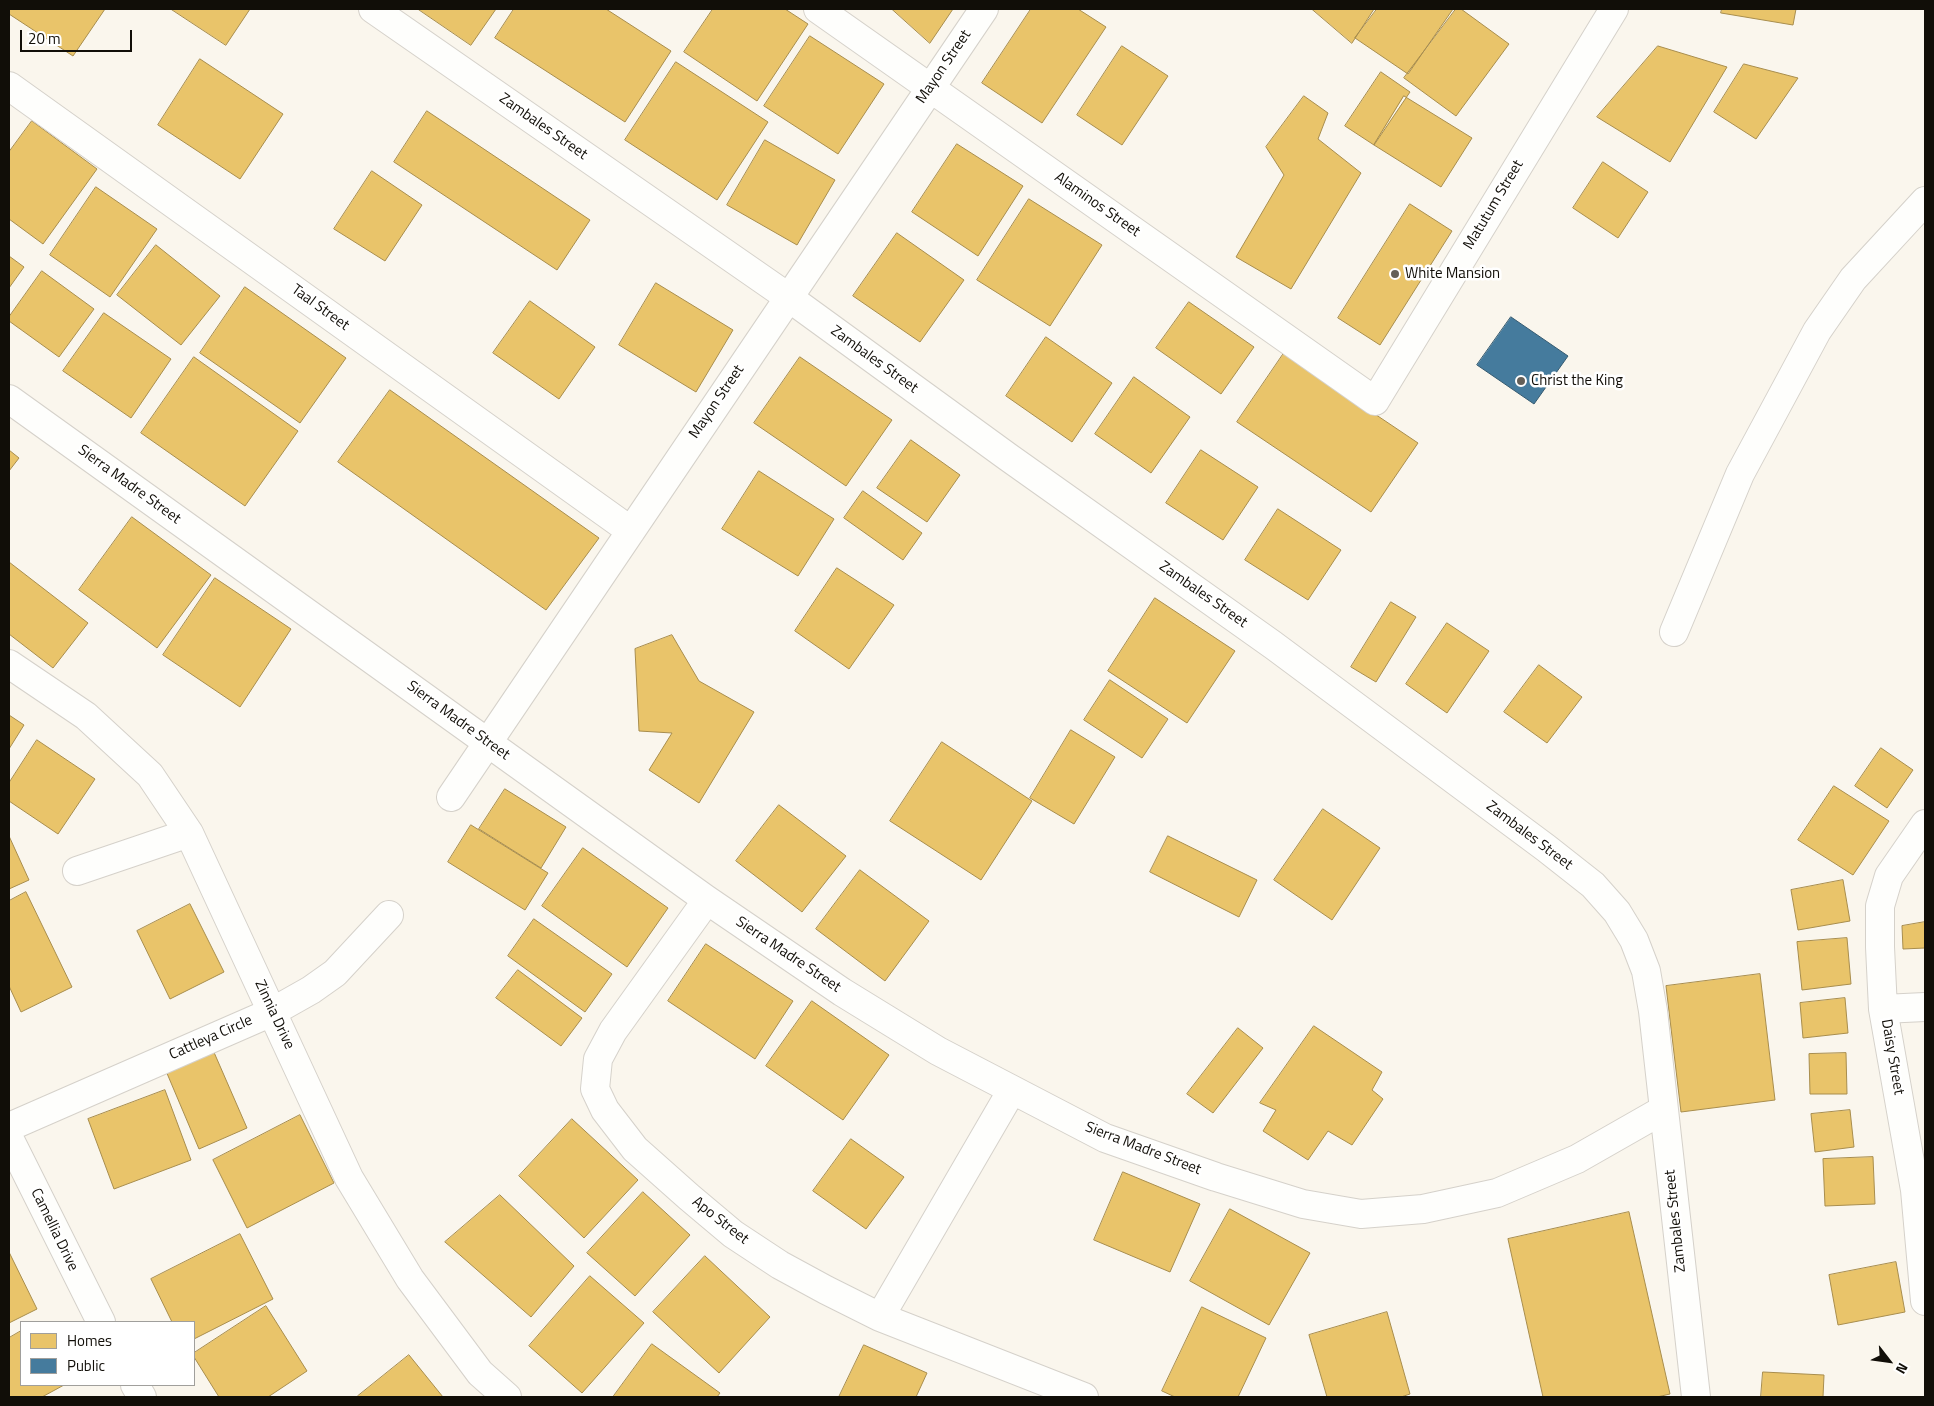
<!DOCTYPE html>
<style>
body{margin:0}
#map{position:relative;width:1934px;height:1406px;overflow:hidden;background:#faf6ed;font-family:"Titillium Web",sans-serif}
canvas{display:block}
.frame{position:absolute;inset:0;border:10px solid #110e08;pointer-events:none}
.legend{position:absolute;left:20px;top:1321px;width:175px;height:65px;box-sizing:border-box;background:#fff;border:1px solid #a09f9c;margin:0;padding:6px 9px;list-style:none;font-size:15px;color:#110e08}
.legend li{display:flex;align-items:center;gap:10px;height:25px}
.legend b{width:25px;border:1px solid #a09f9c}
.north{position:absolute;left:1864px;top:1336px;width:50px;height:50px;-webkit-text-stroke:4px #fff;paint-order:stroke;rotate:120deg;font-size:14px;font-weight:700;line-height:20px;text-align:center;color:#110e08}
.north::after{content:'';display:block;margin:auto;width:18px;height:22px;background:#110e08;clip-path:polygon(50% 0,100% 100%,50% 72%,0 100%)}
.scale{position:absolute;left:20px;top:30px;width:112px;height:22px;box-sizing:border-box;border:2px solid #110e08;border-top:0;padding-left:6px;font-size:15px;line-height:18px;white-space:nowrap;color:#110e08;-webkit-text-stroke:4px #fff;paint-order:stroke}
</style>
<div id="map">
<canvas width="1934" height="1406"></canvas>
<div class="frame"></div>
<ul class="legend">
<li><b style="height:14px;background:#e9c46a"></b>Homes</li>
<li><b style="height:14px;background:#457b9d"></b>Public</li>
</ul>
<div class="north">N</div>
<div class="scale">20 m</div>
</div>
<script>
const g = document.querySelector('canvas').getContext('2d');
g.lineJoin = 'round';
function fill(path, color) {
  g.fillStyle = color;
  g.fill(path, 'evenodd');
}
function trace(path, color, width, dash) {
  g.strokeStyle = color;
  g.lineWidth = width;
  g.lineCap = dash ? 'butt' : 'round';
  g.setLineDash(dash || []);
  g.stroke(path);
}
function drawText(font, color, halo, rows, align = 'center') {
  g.font = font + ' "Titillium Web",sans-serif';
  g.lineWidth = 5;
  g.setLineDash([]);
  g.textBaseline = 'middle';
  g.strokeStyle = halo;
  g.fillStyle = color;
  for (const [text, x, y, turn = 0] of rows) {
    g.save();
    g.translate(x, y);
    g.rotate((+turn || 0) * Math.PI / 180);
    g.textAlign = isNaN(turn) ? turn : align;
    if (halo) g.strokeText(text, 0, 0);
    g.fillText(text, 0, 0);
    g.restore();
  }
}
const homes = new Path2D(`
 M9,9H105L73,56L9,14Z
 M171,9H250L226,45Z
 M418,9H496L471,45Z
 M514,9H606L671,51L625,122L495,38Z
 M713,9H785L808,24L757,101L684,52Z
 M892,9H953L930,43Z
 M1031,9H1078L1106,27L1042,123L982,83Z
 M1312,9H1374L1352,43Z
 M1377,9H1453L1408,74L1355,38Z
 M1456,9H1461L1509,44L1456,116L1404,78Z
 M1722,9H1796L1793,25L1721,13Z
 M810,36L884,84L838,154L764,106Z
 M1122,46L1168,76L1122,145L1077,115Z
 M1658,46L1727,67L1670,162L1597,117Z
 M200,59L283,114L240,179L158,125Z
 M676,62L768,122L717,200L625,140Z
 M1744,64L1798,78L1756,139L1714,112Z
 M1381,72L1410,92L1374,145L1345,126Z
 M1304,96L1328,113L1318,139L1361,173L1291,289L1236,257L1284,175L1266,147Z
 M1404,96L1472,138L1441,187L1374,145Z
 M427,111L590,220L557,270L394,162Z
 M32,121L97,169L43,244L9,219V152Z
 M765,140L835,180L797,245L727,205Z
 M957,144L1023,186L978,256L912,212Z
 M1603,162L1648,192L1618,238L1573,208Z
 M372,171L422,205L385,261L334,229Z
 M96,187L157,229L110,297L50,255Z
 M1029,199L1102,245L1050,326L977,280Z
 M1410,204L1452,231L1380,345L1338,318Z
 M897,233L964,280L920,342L853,296Z
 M156,245L220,296L181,345L117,295Z
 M9,256L24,267L9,288Z
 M42,271L94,309L59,357L9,321V317Z
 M656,283L733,330L696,392L619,345Z
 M245,287L346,358L300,423L200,353Z
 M530,301L595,347L559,399L493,353Z
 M1189,302L1254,347L1221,394L1156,348Z
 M104,313L171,359L131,418L63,371Z
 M1046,337L1112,383L1072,442L1006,396Z
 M1284,353L1418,443L1371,512L1237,422Z
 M194,357L298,431L245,506L141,433Z
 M800,357L892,420L846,486L754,423Z
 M1134,377L1190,417L1151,473L1095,434Z
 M390,390L599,538L546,610L338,462Z
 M911,440L960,475L927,522L877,488Z
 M9,450L19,458L9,471Z
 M1201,450L1258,487L1223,540L1166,503Z
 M759,471L834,519L798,576L722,529Z
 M863,491L922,533L903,560L844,518Z
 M1278,509L1341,550L1308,600L1245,560Z
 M132,517L211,575L157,648L79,590Z
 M9,562L88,623L53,668L9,634Z
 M837,568L894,605L849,669L795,631Z
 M215,578L291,629L240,707L163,655Z
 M1155,598L1235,651L1187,723L1108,671Z
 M1391,602L1416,617L1376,682L1351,667Z
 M1447,623L1489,651L1447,713L1406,684Z
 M672,635L699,681L754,712L699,803L649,770L672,733L639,731L635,649Z
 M1539,665L1582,697L1547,743L1504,712Z
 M1110,680L1168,719L1142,758L1084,720Z
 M9,715L24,725L9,749Z
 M1071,730L1115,757L1074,824L1030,798Z
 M37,740L95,779L58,834L9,801V783Z
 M942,742L1032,801L981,880L890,821Z
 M1881,748L1913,770L1887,808L1855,786Z
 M1834,786L1889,821L1853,875L1798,840Z
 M505,789L566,827L541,868L479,829Z
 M779,805L846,856L802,912L736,861Z
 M1323,809L1380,848L1332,920L1274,880Z
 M471,825L548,873L525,910L448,862Z
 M9,836L29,880L9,889Z
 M1168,836L1257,880L1239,917L1150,872Z
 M583,848L668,908L627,967L542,906Z
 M860,870L929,921L885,981L816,929Z
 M1843,880L1850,921L1798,930L1791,890Z
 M26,892L72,987L21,1012L9,986V901Z
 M190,904L224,972L170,999L137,931Z
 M534,919L612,974L585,1012L508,956Z
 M1925,922V950V948L1903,949L1902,926Z
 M1847,938L1851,984L1802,990L1797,942Z
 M706,944L793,1001L755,1059L668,1001Z
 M518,970L582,1018L561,1046L496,998Z
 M1760,974L1775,1100L1681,1112L1666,986Z
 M1845,998L1848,1033L1803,1038L1800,1003Z
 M812,1001L889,1055L843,1120L766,1066Z
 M1314,1026L1382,1072L1372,1090L1383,1099L1352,1145L1328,1131L1308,1160L1263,1131L1276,1110L1260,1103Z
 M1238,1028L1263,1048L1213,1113L1187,1094Z
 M213,1050L247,1128L199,1149L166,1071Z
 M1846,1053L1847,1094H1810L1809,1054Z
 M165,1090L191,1160L114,1189L88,1119Z
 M1850,1110L1854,1147L1815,1152L1811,1114Z
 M300,1115L334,1183L247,1228L213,1160Z
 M572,1119L638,1180L584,1238L519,1176Z
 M851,1139L904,1177L866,1229L813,1191Z
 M1873,1157L1875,1204L1825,1206L1823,1159Z
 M1123,1172L1200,1204L1170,1272L1094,1240Z
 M643,1192L690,1235L635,1296L587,1253Z
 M500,1195L574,1266L531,1317L445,1242Z
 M1230,1209L1310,1253L1269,1325L1190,1281Z
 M1629,1212L1670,1394L1657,1397H1543L1508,1239Z
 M240,1234L273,1299L194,1339V1322H172L151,1279Z
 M9,1252L37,1309L9,1323Z
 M705,1256L770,1317L719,1373L653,1312Z
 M1896,1262L1905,1312L1838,1325L1829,1275Z
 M590,1276L644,1323L582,1393L529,1346Z
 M266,1306L307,1371L268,1397H219L194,1357V1353Z
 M1202,1307L1266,1338L1238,1397H1175L1162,1391Z
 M1387,1312L1410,1394L1401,1397H1327L1309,1335Z
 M21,1331V1385H64L42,1397H9V1338Z
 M652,1344L720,1393L717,1397H613Z
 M864,1345L927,1373L916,1397H839Z
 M409,1355L443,1397H359L358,1396Z
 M1763,1372L1824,1375L1823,1397H1761Z`);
fill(homes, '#e9c46a');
trace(homes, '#a88d4d', 1);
const public = new Path2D(`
 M1511,317L1568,356L1534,404L1477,365Z`);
fill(public, '#457b9d');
trace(public, '#355a70', 1);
const minor = new Path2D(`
 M373,9L788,297L1008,457L1273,645L1546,848L1593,885L1617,912L1634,940L1646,971L1653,1011L1696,1397
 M818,9L1375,401L1614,9H1613
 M9,86L631,531
 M9,399L707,900L842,992L938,1051L1105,1138L1216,1177L1303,1204L1361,1214L1423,1209L1497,1193L1577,1159L1663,1110
 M1674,632L1740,474L1817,331L1853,279L1925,201
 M9,664L86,716L150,775L189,833L349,1178L410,1279L480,1373L507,1397
 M451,797L984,9
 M1925,824L1889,876L1880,906V947L1883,1009L1915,1190L1925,1301
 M77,871L189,833
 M707,900L613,1031L598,1059L595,1089L605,1110L635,1149L689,1197L733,1234L780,1265L826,1290L880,1317L1084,1397
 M1883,1009L1925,1007
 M9,1127L272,1012L311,990L335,973L389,915
 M9,1138L101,1322
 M880,1317L1012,1090
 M135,1385L142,1397`);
trace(minor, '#d5d1ca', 30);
trace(minor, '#fefefc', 28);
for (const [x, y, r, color] of [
 [1395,274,5,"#635f58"],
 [1521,381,5,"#635f58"]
]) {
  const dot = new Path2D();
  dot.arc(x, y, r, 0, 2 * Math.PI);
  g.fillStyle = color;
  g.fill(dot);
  trace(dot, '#fff', 2);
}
drawText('15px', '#110e08', '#fff', [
 ["Mayon Street",944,67,-56],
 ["Zambales Street",543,127,35],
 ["Alaminos Street",1097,205,35],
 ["Matutum Street",1494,205,-59],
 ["Taal Street",320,308,36],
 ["Zambales Street",874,360,36],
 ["Mayon Street",717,402,-56],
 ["Sierra Madre Street",129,485,36],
 ["Zambales Street",1203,595,35],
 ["Sierra Madre Street",458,721,36],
 ["Zambales Street",1529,836,37],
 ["Sierra Madre Street",788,955,34],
 ["Zinnia Drive",274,1015,65],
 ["Cattleya Circle",211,1038,-24],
 ["Daisy Street",1892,1057,80],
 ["Sierra Madre Street",1143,1149,21],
 ["Apo Street",720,1221,38],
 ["Zambales Street",1676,1221,-96],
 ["Camellia Drive",54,1230,64]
]);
drawText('15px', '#110e08', '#fff', [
 ["White Mansion",1405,274],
 ["Christ the King",1531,381]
], 'left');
</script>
